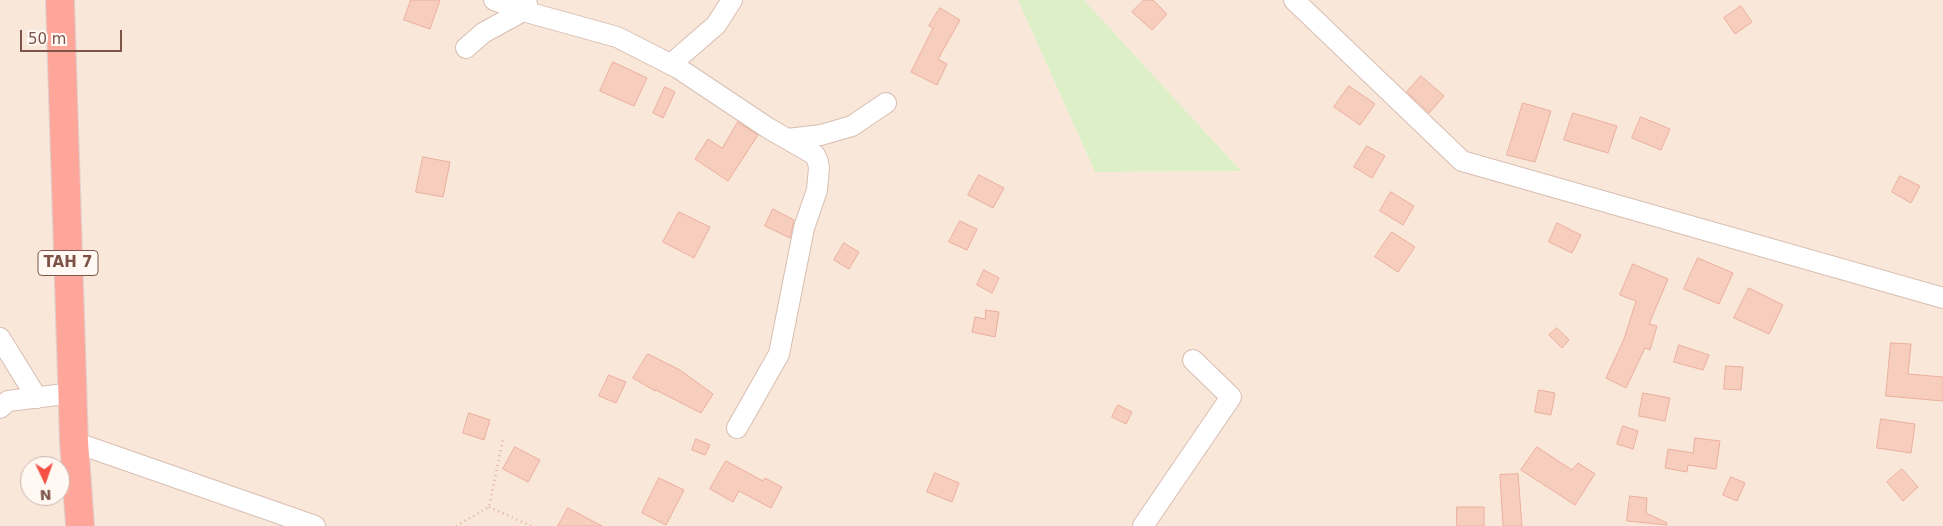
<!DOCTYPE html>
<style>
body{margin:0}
#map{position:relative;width:1943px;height:526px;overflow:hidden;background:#fff4ea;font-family:"DejaVu Sans",sans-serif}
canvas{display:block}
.north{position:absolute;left:20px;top:456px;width:50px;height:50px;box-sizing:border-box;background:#fff8f3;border:1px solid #cbb6af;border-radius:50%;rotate:177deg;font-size:14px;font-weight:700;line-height:20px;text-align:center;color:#7e5449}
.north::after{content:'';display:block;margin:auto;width:18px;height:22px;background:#f55043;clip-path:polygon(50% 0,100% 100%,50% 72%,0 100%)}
.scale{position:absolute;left:20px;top:30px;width:102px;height:22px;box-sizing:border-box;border:2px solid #7e5449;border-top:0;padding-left:6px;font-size:15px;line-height:18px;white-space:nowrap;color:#7e5449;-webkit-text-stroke:4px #fff8f3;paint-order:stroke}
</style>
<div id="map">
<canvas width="1943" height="526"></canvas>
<div class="north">N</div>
<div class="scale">50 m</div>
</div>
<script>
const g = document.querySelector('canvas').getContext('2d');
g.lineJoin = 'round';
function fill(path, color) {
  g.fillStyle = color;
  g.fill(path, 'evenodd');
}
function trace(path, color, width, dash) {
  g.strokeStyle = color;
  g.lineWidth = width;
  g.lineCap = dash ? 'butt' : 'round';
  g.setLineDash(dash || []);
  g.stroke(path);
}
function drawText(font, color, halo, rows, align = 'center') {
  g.font = font + ' "DejaVu Sans",sans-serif';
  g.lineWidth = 5;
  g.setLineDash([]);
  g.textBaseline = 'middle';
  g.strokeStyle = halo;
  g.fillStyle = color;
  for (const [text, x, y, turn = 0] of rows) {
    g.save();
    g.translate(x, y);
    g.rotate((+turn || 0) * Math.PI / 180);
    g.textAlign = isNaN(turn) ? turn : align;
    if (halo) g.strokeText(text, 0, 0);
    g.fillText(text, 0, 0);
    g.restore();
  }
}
fill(new Path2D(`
 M0,0H1018L1095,172L1241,171L1084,0H1943V526H0ZM30,466H60V496H30Z`), '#f9e7da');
fill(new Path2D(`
 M1018,0H1084L1241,171L1095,172Z`), '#ddefc6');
const building = new Path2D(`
 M411,0H440L430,29L404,20Z
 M1144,0H1153L1167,14L1152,30L1132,12Z
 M1741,6L1752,22L1735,34L1724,18Z
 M940,8L960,20L938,59L947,64L937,85L911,72L933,28L929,26Z
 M613,62L647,78L634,106L600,91Z
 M1421,76L1444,96L1429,113L1407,92Z
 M1349,86L1375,104L1360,125L1334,107Z
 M665,87L675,92L663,118L653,113Z
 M1523,103L1551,111L1535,162L1507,155Z
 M1573,113L1617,126L1608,153L1564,140Z
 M1641,117L1670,129L1661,150L1632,138Z
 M738,122L758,135L728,181L695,159L708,139L722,148Z
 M1367,146L1385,156L1372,178L1354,167Z
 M423,157L450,162L443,197L416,192Z
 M979,175L1004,188L993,208L968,195Z
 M1900,176L1920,186L1911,203L1892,192Z
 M1391,192L1414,206L1403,225L1380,211Z
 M773,209L794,220L790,238L765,226Z
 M679,212L710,227L694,258L663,242Z
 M960,221L977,229L967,250L949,242Z
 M1557,223L1581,235L1572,253L1549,242Z
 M1392,232L1415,247L1398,272L1375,257Z
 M844,243L859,252L849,269L834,260Z
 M1698,258L1733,273L1719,304L1684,289Z
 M1633,264L1668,279L1649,324L1657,326L1650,350L1645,348L1626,388L1606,378L1624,339L1636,301L1620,295Z
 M984,270L999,278L992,293L977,285Z
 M1749,288L1783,305L1769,334L1734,318Z
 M986,310L999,312L995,337L972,332L975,317L985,319Z
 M1557,328L1569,340L1562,348L1549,335Z
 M1891,343L1911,344L1908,374L1943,377V401L1886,396Z
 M1679,345L1709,355L1703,370L1674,362Z
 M648,354L680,370L713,394L701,413L656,390L655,391L633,378Z
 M1726,366L1743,367L1741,390L1724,389Z
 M609,375L626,382L616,403L599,396Z
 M1539,390L1555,393L1551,415L1535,412Z
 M1643,393L1670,398L1665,421L1639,416Z
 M1118,405L1132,412L1126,424L1112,417Z
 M469,413L490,420L484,440L463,433Z
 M1881,419L1915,424L1911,453L1877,448Z
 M1623,426L1638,431L1633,449L1617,444Z
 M1695,438L1720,441L1716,469L1688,465L1687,472L1665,468L1668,449L1693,453Z
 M696,439L710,445L705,455L692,450Z
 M515,447L540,460L528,482L503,469Z
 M1537,447L1572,470L1578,463L1595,474L1575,505L1521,470Z
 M726,461L763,481L765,478L782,487L771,508L739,491L733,502L710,489Z
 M1902,469L1918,487L1903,501L1887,482Z
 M935,473L959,483L952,502L927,492Z
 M1518,474L1522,526H1503L1500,475Z
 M1731,477L1745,483L1737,501L1723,495Z
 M659,478L684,490L666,525L642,513Z
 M1630,496L1647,498L1646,513L1667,523V525L1627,521Z
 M1457,507H1484V526H1457Z
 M568,508L602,526H558Z`);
fill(building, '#f7cdbe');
trace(building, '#ecaf9d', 1);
const minor = new Path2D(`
 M494,0L523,11L527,4
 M1294,0L1462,161L1943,298
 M466,48L483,33L523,11L617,37L678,68L768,128L815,155L818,162L819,168L817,190L804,228L779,354L737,428
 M671,64L716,25L732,0
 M788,139L821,135L852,126L886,103
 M0,338L37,398
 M0,408L8,401L73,393
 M74,442L315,526
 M1143,526L1231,397L1193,360`);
const highway = new Path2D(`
 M60,0L74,442L80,526`);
trace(minor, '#d8beb2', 22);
trace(highway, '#ddd3d0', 30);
trace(new Path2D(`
 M489,507L531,526
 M456,526L489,507L503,439`), '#deafa0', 2.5, [1, 4]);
trace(minor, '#fff', 20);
trace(highway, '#ffa69b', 28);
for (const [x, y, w] of [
 [68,263,60]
]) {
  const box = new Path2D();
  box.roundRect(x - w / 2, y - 12.5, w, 25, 4);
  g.fillStyle = '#fff8f3';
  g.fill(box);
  trace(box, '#7e5449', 1);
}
drawText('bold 15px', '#7e5449', null, [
 ["TAH 7",68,263]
]);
</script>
